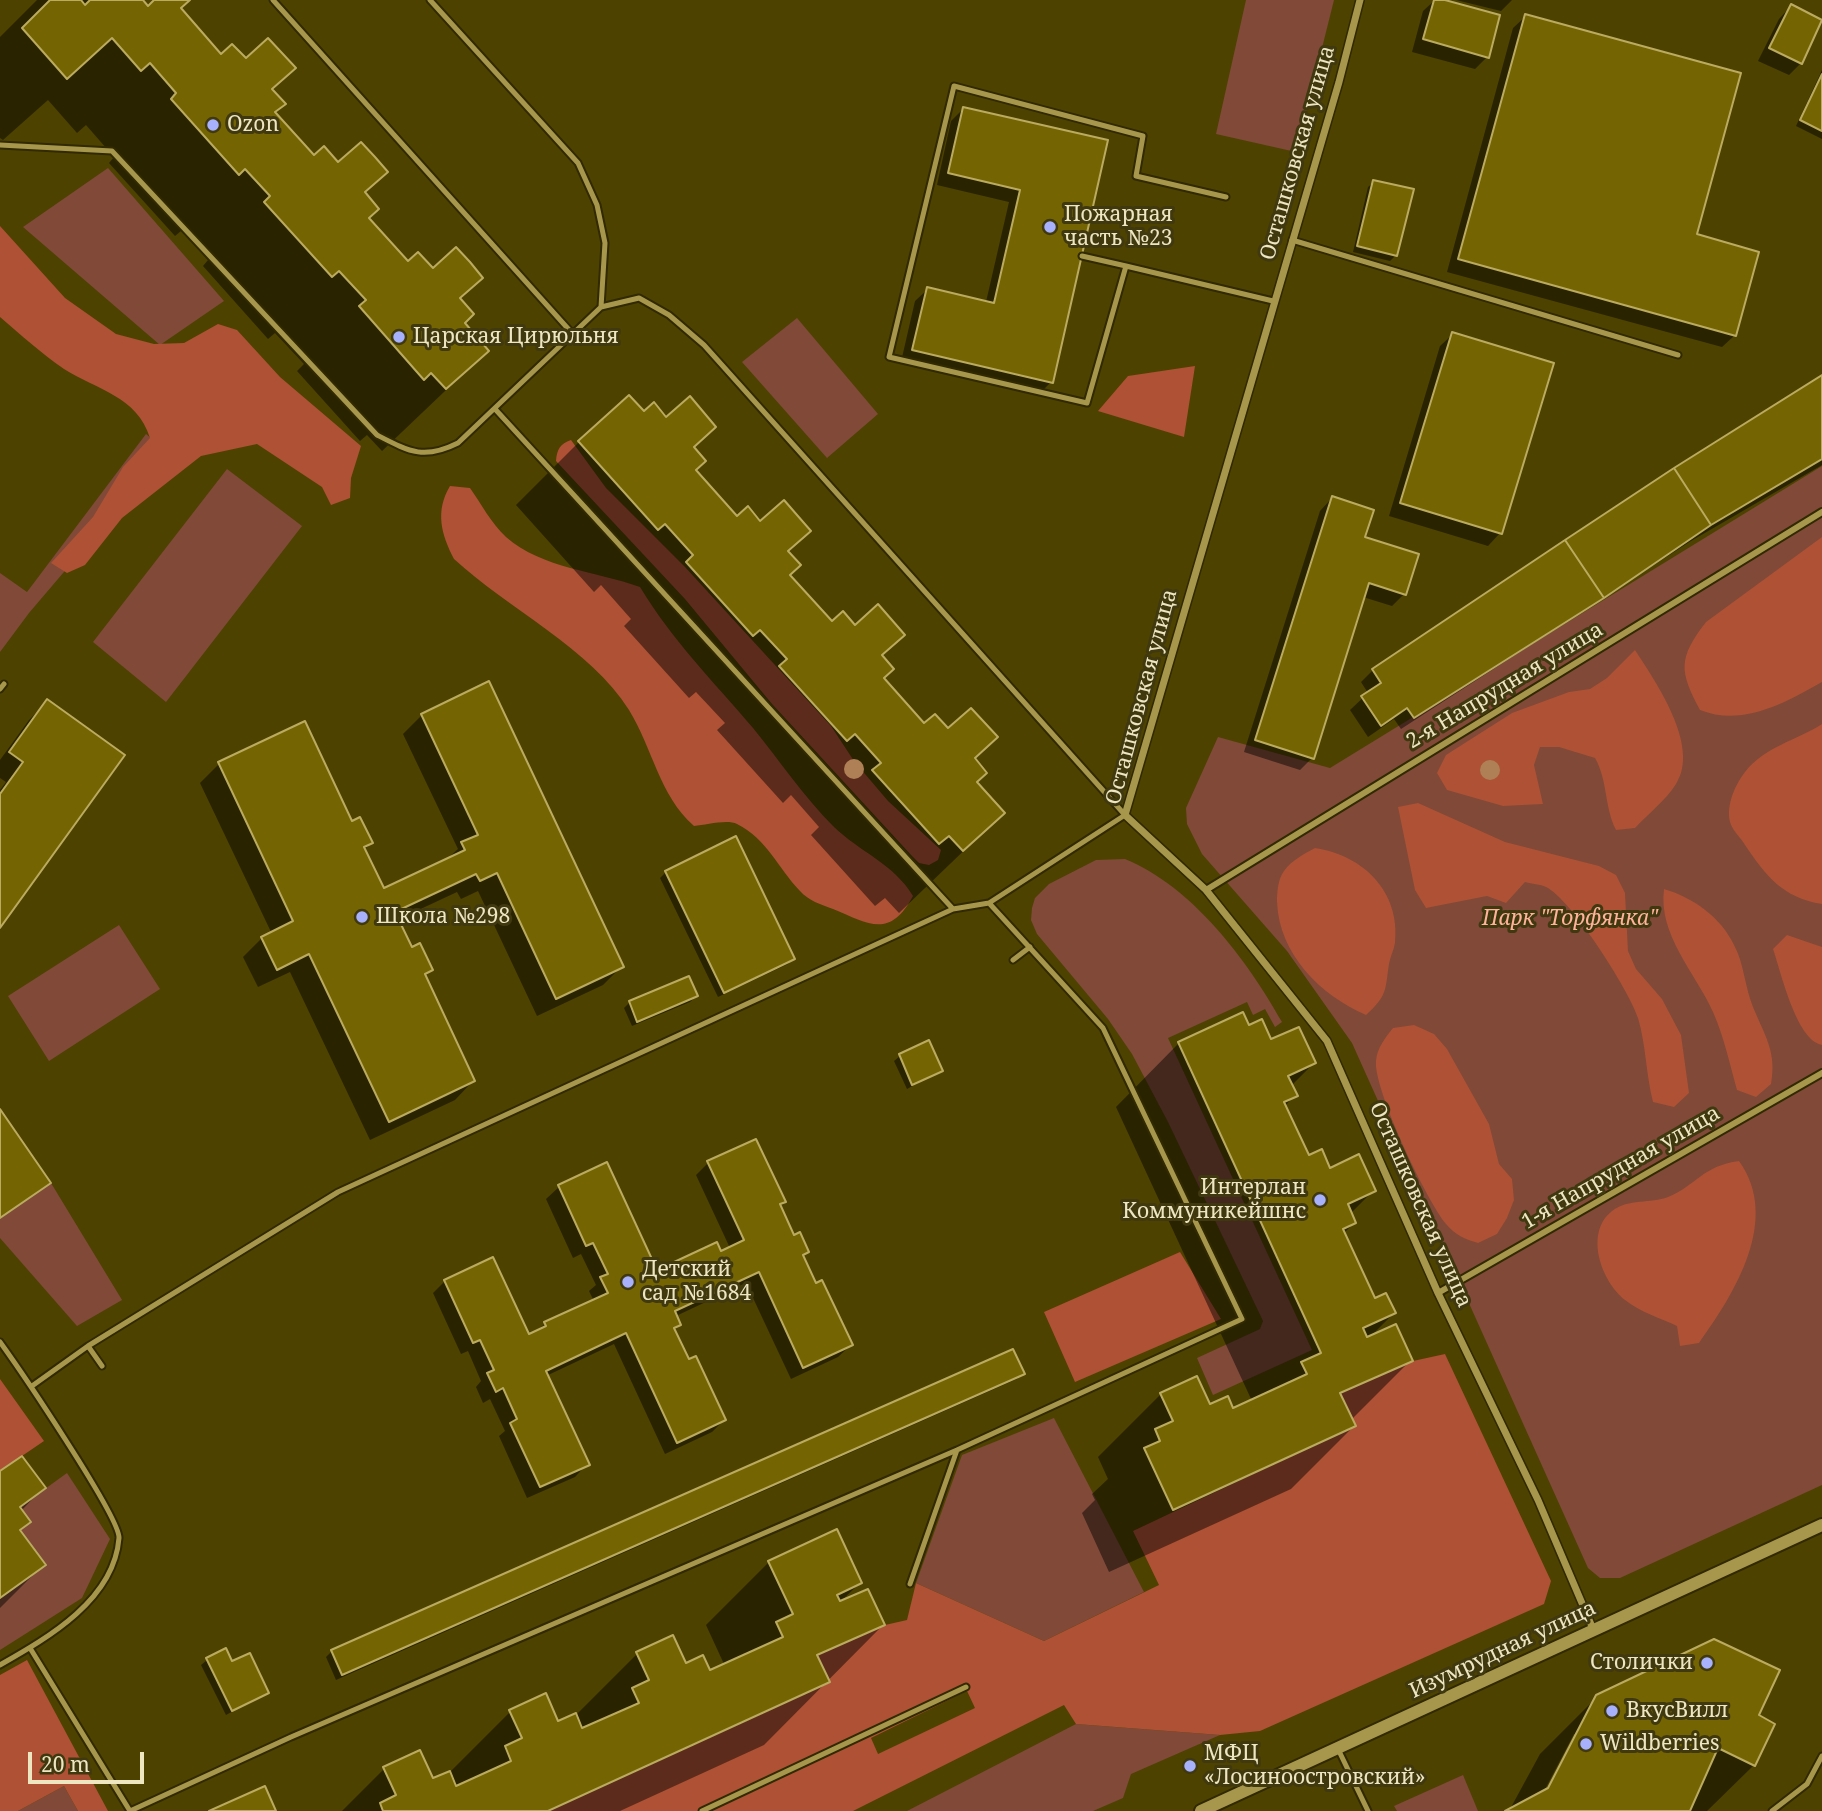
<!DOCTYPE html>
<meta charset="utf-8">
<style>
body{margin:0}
#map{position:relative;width:1822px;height:1811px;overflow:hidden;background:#4e4201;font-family:"Noto Serif",serif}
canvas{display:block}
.scale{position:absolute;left:28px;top:1752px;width:116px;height:32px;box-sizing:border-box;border:4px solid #ede6c1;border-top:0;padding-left:9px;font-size:21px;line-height:24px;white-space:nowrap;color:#ede6c1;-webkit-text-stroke:5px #40380f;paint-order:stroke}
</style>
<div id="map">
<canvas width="1822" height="1811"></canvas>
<div class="scale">20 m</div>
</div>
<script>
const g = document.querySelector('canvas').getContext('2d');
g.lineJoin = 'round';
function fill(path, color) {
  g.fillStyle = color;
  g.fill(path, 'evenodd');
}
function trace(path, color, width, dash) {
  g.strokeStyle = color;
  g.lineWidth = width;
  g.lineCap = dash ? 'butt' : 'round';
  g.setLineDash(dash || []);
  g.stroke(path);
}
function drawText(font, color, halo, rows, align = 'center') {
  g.font = font + ' "Noto Serif",serif';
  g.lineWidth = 6;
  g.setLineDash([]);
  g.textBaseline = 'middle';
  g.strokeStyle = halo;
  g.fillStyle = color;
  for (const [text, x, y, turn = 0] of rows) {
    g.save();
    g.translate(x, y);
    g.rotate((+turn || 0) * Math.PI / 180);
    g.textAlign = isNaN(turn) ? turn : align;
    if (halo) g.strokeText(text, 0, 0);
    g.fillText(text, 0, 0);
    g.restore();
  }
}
fill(new Path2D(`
 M1246,0H1334L1296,152L1216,134Z
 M108,168L224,301L160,345L23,227Z
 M797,318L878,414L827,458L742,362Z
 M146,434L167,451L29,613L0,652V573L27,592Z
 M1822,466V1485L1620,1578H1600L1588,1568L1352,1043L1287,951L1202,854L1187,824L1186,808L1218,737L1330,768Z
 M227,469L302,526L166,702L93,642Z
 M1125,859C1193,887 1247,960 1282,1022L1275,1027L1265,1009L1253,1015L1247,1002L1168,1038L1312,1350L1213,1395L1197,1358L1260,1329L1263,1321L1168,1122L1132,1054L1108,1019L1037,934L1031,920L1032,908L1035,898L1049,884L1096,860Z
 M119,925L160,989L49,1061L8,996Z
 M51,1183L122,1300L77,1326L0,1238V1218Z
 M1054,1418L1144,1592L1044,1641L916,1583L962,1455Z
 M67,1473L110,1539L82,1598L0,1650V1598L45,1565L20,1530L31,1522L20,1507Z
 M1076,1724L1220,1735L1131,1774L1123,1798L1093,1811H907Z
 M1463,1775L1478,1811H1397L1394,1806Z
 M64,1786L78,1811H18Z`), '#804938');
fill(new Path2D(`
 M0,226L65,298L116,334L154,344L184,343L218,324L237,330L280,377L361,446L351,478L350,498L331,505L322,487L257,444L201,456L122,518L85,565L67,573L51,563L93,517L123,467L150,438C137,396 97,390 64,369C41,353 21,335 0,317Z
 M1195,366L1184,437L1098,411L1128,376Z
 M571,440L606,488L685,567L831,726L854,761L888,801L941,850L938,860L929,865L919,863L912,856L772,704L685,599L556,461C557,449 560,444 571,440Z
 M450,486L470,488C482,505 491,523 506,537C543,569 596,571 640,587C672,640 713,681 753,728C780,761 803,796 834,827C860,852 894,864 913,896C890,939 869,924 833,909C820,904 809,901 800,891C778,868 767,839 737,824C727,819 706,825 694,826C659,795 653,749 629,710C591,649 507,608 454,559C441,534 435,511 450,486Z
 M1822,537V682C1785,703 1742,727 1700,710C1679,671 1678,658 1706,622Z
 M1635,650C1655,681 1701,746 1676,784C1666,800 1648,814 1635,828L1616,830C1604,806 1608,781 1595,758L1559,747H1540L1534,765L1543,804L1503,806L1447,790L1437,773L1446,755L1512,713L1569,692L1590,689L1607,678Z
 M1822,724V904C1783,898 1766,876 1745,845C1741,838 1732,830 1730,822C1726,805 1735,785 1745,772C1764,747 1797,740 1822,724Z
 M1418,803L1505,842L1599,866L1616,875L1625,893L1628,951L1636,969L1662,999L1681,1035L1689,1093L1674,1107L1653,1102C1646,1075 1646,1045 1638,1018C1629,990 1571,899 1546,887C1540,884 1532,884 1525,882L1506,903L1487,896L1426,908L1415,890L1398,807Z
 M1315,848C1363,855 1401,892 1395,943C1394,950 1390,957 1389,964C1385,990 1388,995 1366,1015C1320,995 1279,954 1277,902C1277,891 1278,879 1284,871C1292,860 1304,854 1315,848Z
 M1664,889C1692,897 1721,917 1734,945C1744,963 1745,988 1753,1007C1765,1036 1777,1052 1771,1084L1756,1097L1737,1090C1730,1065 1724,1037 1713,1012C1695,972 1658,935 1664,889Z
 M1787,935L1822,947V1045C1796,1040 1781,972 1773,949Z
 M1414,1025L1434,1034L1447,1049L1489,1124L1499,1164L1512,1179L1514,1200L1507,1218L1497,1234L1478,1243C1465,1239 1455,1235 1446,1224C1427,1201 1373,1089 1376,1061C1377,1048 1385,1038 1393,1028Z
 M1739,1161C1781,1219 1735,1293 1699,1343L1680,1346L1677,1326C1660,1318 1640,1312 1625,1300C1601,1281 1584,1233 1612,1211C1629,1198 1650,1204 1668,1197C1697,1185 1702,1166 1739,1161Z
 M1180,1252L1221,1319L1075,1382L1044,1312Z
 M1445,1354L1551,1581L1544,1604L1260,1731L1220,1735L1076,1724L1064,1705L853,1811H548L829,1683L817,1655L885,1625L907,1620L916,1583L1044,1641L1159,1585L1133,1531L1355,1426L1340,1393L1413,1361ZM967,1691L975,1708L878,1754L871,1738Z
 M0,1379L44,1441L0,1471Z
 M27,1660L108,1811H78L64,1786L18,1811H0V1675Z`), '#ae5134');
fill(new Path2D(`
 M37,0H141L148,8L157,0H187L179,9L221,56L293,68L271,90L274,113L314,158L386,172L364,194L367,218L408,264L480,278L458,300L463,323L487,351L382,451L367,435L360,441L297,371L304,364L275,333L268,339L203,266L208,260L181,231L175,236L109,163L114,157L86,125L77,133L48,100L3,140L0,138V37Z
 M1435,0H1439L1487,57L1475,69L1412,52L1423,11Z
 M1456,0H1512L1501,11Z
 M1791,6L1801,63L1789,75L1758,61L1779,19Z
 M1526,16L1695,235L1735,335L1722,347L1447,272L1513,28Z
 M1822,70V139L1796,126Z
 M964,108L1106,141L1051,382L1039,394L901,362L915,301L928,289L986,302L1009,202L937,185L951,121Z
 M1374,182L1396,255L1390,261L1353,252L1368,187Z
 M1453,334L1500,533L1488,546L1389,516L1440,346Z
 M1822,377V465L1691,541L1401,729L1394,719L1368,737L1350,710L1368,693L1361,682L1373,670Z
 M643,414L692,448L694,471L737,518L786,552L788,575L832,624L903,635L881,657L882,678L924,726L996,737L974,759L975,782L1003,813L899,913L885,898L875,906L811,835L819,827L791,795L783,803L717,730L725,723L696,692L689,698L624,626L631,619L601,585L594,592L516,505L579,442Z
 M1332,498L1404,594L1392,606L1363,597L1312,758L1300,770L1244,752L1320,511Z
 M47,702L0,925V790L6,782L0,778V760L29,720Z
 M422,715L622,966L603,985L537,1016L478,891L461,899L457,892L397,920L411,950L431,970L424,976L473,1081L455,1100L370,1140L290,972L258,987L243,957L262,938L272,934L200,783L219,764L304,724L351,823L371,843L364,850L383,890L446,860L458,849L403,734Z
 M666,872L793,958L788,964L718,997L660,878Z
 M696,996L690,1002L632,1026L624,1008L630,1002Z
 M1242,1014L1248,1028L1314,1063L1291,1086L1295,1095L1285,1106L1308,1157L1373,1191L1350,1214L1354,1223L1343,1234L1374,1301L1394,1313L1368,1339L1410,1361L1351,1420L1354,1426L1291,1489L1109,1572L1082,1513L1095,1500L1092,1494L1108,1479L1098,1457L1161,1394L1233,1410L1252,1401L1116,1107L1179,1043Z
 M900,1056L941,1070L907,1089L894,1061Z
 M708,1163L784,1201L779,1206L793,1237L807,1252L802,1256L816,1286L851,1345L838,1357L791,1379L746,1283L676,1316L679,1324L673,1330L688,1362L724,1420L712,1432L665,1454L614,1344L546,1376L587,1464L575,1477L527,1498L499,1436L505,1431L490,1399L483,1403L476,1387L481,1381L468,1351L461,1354L433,1293L445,1281L528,1337L545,1324L594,1301L589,1291L596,1285L581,1254L573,1258L546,1199L559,1187L606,1165L656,1272L730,1248L696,1175Z
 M1022,1373L1017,1379L336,1680L326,1657L332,1651Z
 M0,1473L43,1488L21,1511L29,1522L19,1532L43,1565L0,1608Z
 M769,1562L860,1583L839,1603L883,1625L764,1745L620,1811H342L384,1769L432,1781L448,1774L510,1712L558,1723L575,1716L637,1654L709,1672L724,1664L706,1625Z
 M207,1660L267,1692L226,1715L201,1665Z
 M1597,1697L1757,1716L1754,1765L1707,1811H1509L1540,1754ZM1574,1734H1578L1545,1796L1542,1795Z`), '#0007');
const building = new Path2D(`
 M50,0H81L85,5L90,0H143L148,6L154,0H190L181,8L221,54L232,44L246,58L268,38L296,68L272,89L286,104L275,112L314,155L324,146L338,162L361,142L375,157L388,172L365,192L379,209L369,218L408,261L418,252L433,268L456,247L470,262L483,278L460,298L474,314L465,323L489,351L446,389L431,373L424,380L359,306L366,300L339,271L332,277L264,202L270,196L245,169L239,175L171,99L176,93L150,63L141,71L112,38L67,79L22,28Z
 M1434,0H1445L1500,15L1489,58L1423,39Z
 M1791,4L1822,20L1802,64L1769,48Z
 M1525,14L1741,73L1697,234L1759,252L1736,336L1458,259Z
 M1822,74V131L1800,120Z
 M963,107L1108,140L1053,383L912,350L927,287L994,303L1020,190L948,173Z
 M1373,180L1414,189L1397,256L1357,246Z
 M1452,332L1554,363L1502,534L1400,503Z
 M1822,375V459L1711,525L1674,468Z
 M629,395L644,411L654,402L666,417L690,396L716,427L694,447L706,461L696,470L737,516L748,506L760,521L784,500L797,515L811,531L788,551L801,565L790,575L832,621L843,611L855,625L878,604L905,635L882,655L894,669L884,678L924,723L935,714L948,728L971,708L998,737L975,758L987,773L977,782L1005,813L963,851L949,836L939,844L872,770L881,763L855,734L847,741L779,666L787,659L760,630L753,636L686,562L693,555L665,524L658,530L578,441Z
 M1674,468L1711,525L1604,598L1565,540Z
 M1332,496L1374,510L1365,537L1419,554L1406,595L1369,583L1314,759L1255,740Z
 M1565,540L1604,598L1414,718L1407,708L1381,726L1361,696L1381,683L1372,669Z
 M489,681L624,967L556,999L497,873L480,881L476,874L395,912L412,947L420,943L433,970L425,974L475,1081L389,1122L309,954L277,970L261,937L293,921L218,762L305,721L352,821L360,817L373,843L364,847L384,888L465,850L461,842L478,835L421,714Z
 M47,699L125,755L0,928V794L23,762L9,752Z
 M736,836L795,959L724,993L665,871Z
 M689,976L698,996L637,1022L629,1001Z
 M1243,1012L1249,1025L1262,1019L1271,1039L1299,1027L1316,1063L1288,1076L1298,1096L1284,1102L1309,1155L1322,1149L1330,1168L1359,1154L1376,1191L1348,1204L1356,1223L1343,1229L1375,1298L1386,1293L1396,1313L1363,1328L1367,1337L1396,1324L1413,1361L1340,1393L1356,1426L1173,1510L1144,1448L1160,1441L1155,1429L1173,1421L1160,1393L1197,1376L1210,1404L1228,1396L1233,1408L1307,1374L1301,1362L1321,1353L1178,1042Z
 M929,1040L943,1071L912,1085L899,1054Z
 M0,1109L51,1183L0,1218Z
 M756,1139L786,1202L780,1204L794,1235L800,1232L809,1252L803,1255L816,1283L822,1280L853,1345L803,1368L759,1272L675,1311L681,1325L674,1328L689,1359L696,1356L726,1420L677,1443L626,1333L546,1371L590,1465L540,1487L510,1423L517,1419L503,1388L496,1392L487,1373L494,1370L480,1340L473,1343L444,1280L493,1257L529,1334L546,1326L544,1322L608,1293L600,1277L608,1274L593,1243L586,1246L558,1185L607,1162L657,1270L717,1242L721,1251L744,1240L707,1161Z
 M1013,1349L1025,1374L342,1675L331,1650Z
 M22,1456L46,1488L20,1507L31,1522L20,1530L46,1565L0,1598V1471Z
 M837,1529L862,1583L837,1595L840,1601L868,1589L885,1625L817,1655L830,1682L548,1811H383L380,1803L396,1795L383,1767L420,1750L433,1778L450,1771L456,1786L511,1761L505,1746L522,1738L509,1710L546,1693L558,1721L576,1713L582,1728L639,1703L632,1688L649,1680L636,1652L673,1635L686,1663L703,1655L710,1670L783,1637L776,1622L793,1614L768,1561Z
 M1714,1639L1780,1670L1759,1715L1775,1724L1755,1766L1718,1748L1690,1811H1505L1548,1788L1596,1695Z
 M226,1648L232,1661L250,1653L269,1693L232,1711L206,1658Z
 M265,1786L276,1811H209Z`);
fill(building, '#746402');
trace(building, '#baab60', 2);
const service = new Path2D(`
 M273,0L571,332
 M430,0L578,163L597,205L605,243L601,307
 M0,145L112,151L377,435C410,452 424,460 458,443L601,307L639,298L669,315L704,345L1125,815L989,903L953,909L338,1192L88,1346L32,1386
 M1226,197L1136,176L1143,136L954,86L889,357L1087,403L1126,266L1273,301
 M1292,240L1678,355
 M1082,256L1126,266
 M495,409L953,909
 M0,689L4,684
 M1013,960L1030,947
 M0,1342C18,1367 120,1517 119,1538C114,1600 49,1637 0,1665
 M88,1346L102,1366
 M910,1584L957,1450
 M30,1648L130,1811
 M1338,1749L1368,1811
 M130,1811L291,1737L957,1450L1242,1319L1103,1028L989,903
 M702,1811L966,1687
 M1772,1811L1807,1784L1822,1756`);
const pedestrian = new Path2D(`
 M1206,890L1822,512
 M1438,1293L1822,1073`);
const minor = new Path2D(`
 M1360,0L1339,82L1125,815L1206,890L1327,1041L1438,1293L1538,1500L1593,1629`);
const tertiary = new Path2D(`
 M1201,1811L1822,1525`);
trace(service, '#312900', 9);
trace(pedestrian, '#312900', 10);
trace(minor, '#312900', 10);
trace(tertiary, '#312900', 16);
trace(service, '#a7974c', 5);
trace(pedestrian, '#a7974c', 6);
trace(minor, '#a7974c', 7);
trace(tertiary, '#a7974c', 12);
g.fillStyle = '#af8056';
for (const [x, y] of [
 [854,769],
 [1490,770]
]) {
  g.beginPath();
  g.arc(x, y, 10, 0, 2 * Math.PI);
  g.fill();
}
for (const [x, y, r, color] of [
 [213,125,7,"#a7b1fc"],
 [1050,227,7,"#a7b1fc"],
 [399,337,7,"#a7b1fc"],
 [362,917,7,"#a7b1fc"],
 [1320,1200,7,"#a7b1fc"],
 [628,1282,7,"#a7b1fc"],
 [1707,1663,7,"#a7b1fc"],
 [1612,1711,7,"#a7b1fc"],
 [1586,1744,7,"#a7b1fc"],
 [1190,1766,7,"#a7b1fc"]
]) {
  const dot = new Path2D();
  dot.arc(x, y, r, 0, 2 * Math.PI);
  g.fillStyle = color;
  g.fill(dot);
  trace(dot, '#40380f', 2.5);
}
drawText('21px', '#ede6c1', '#40380f', [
 ["Ozon",227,125],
 ["Пожарная",1064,215],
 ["часть №23",1064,239],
 ["Царская Цирюльня",413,337],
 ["Школа №298",376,917],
 ["Интерлан",1306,1188,"right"],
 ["Коммуникейшнс",1306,1212,"right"],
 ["Детский",642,1270],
 ["сад №1684",642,1294],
 ["Столички",1693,1663,"right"],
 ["ВкусВилл",1626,1711],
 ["Wildberries",1600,1744],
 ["МФЦ",1204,1754],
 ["«Лосиноостровский»",1204,1778]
], 'left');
drawText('21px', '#ede6c1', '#40380f', [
 ["Осташковская улица",1298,153,-74],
 ["2-я Напрудная улица",1505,686,-31],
 ["Осташковская улица",1142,697,-75],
 ["1-я Напрудная улица",1621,1168,-30],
 ["Осташковская улица",1420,1205,66],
 ["Изумрудная улица",1503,1650,-25]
]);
drawText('italic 21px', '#ffb39b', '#40380f', [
 ["Парк \"Торфянка\"",1570,919]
]);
</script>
